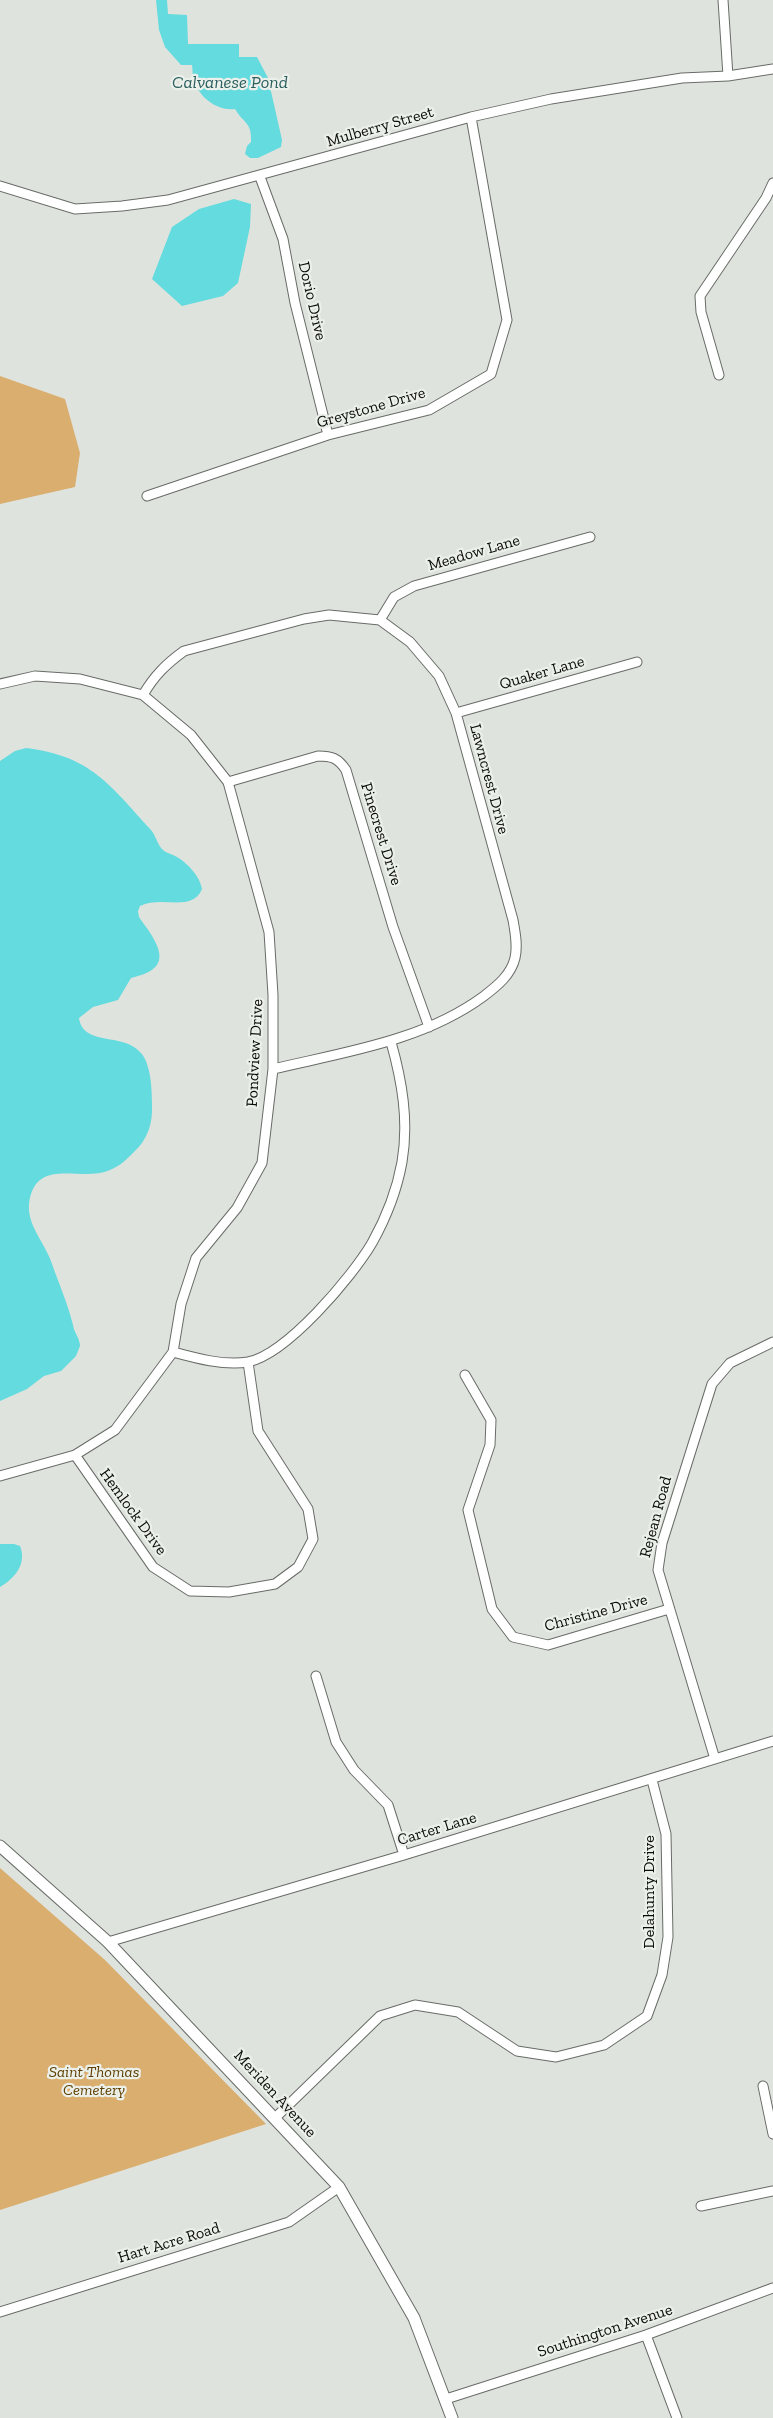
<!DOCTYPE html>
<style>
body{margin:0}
canvas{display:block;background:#dfe3dd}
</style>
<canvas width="773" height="2418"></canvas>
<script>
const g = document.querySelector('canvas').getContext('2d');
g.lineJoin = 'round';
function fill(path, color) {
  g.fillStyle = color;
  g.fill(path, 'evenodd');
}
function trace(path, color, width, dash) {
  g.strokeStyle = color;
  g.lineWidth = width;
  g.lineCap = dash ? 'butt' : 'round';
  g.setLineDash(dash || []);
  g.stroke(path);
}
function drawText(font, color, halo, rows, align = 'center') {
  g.font = font + ' "Zilla Slab",serif';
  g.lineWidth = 4.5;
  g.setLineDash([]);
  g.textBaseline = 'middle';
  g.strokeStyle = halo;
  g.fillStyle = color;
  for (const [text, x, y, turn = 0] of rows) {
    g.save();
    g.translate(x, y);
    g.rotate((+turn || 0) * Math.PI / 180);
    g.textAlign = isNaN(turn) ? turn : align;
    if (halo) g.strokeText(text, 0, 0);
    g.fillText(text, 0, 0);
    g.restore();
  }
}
fill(new Path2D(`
 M0,376L65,399L80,453L75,487L0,504Z
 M0,1868L105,1960L266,2124L0,2210Z`), '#d9ae6f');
fill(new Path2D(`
 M156,0H167L168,14L187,15L188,44H239V57H257L268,78L282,140L281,147L258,158H250L245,154L247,146L251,142C252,122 244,124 235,109C217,111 200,98 194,81C192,77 193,70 192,65H181L165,47L159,30Z
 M234,199L251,204L250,227L238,283L223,296L182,306L152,279L172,227L199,209Z
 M26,748C91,756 110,785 151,830C156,836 157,844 163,850C166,853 172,854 177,857C187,863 200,876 202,889C192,913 162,895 140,906L138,911L139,917C147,929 171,956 153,969C147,974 138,976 131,978L118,1000L93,1007L79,1018C83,1047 124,1032 141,1053C151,1064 152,1090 152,1104C153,1123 148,1139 134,1152C127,1159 120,1166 110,1170C81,1183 35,1155 29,1204C27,1226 46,1244 52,1264C59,1284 68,1304 73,1325C74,1333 80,1338 80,1346L76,1356L61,1371L44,1376L27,1389L0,1401V761L15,751Z
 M0,1544H14L20,1546C27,1564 15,1578 0,1587Z`), '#64dbde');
const street = new Path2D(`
 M723,0L728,76
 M260,177L283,239L295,303L328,435
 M0,186L75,209L122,206L168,200L471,117L551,99L682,78L728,76L773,69
 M719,375L701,312L700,296L766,198L773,183
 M147,496L328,435L429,410L491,374L507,320L471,117
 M380,620L394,597L414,586L590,537
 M0,684L35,676L80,679L143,695L191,735L228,782L269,932L273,995V1069L262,1163L237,1208L196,1258L181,1304L173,1352L115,1430L75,1455L0,1476
 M143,695C154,676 166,664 184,651L304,619L329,615L380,620L410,642L439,676L456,713L513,920C515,932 518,945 515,958C511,975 497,986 484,996C423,1041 345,1052 273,1069
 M456,713L637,662
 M228,782L318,756C332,756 338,758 346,770L393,927L429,1027
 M173,1352C195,1358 224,1366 248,1362C287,1354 352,1277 372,1243C386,1218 397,1190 402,1162C409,1121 402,1081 391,1042
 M465,1375L491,1420L490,1445L468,1510L492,1609L513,1637L548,1645L669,1609
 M75,1455L153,1567L190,1591L229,1592L275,1584L298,1567L313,1539L308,1509L258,1431L248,1362
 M316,1676L336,1742L354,1770L388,1805L404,1855
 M715,1759L658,1570L662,1543L712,1384L730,1363L773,1342
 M108,1942L404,1855L773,1741
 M763,2086L773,2134
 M276,2117L380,2016L415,2005L458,2012L517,2051L556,2057L604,2045L647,2016L662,1975L668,1937L666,1834L652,1780
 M701,2206L773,2191
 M0,2312L289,2222L339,2187
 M646,2335L677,2418
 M446,2399L646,2335L773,2288`);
const secondary = new Path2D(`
 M0,1846L108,1942L339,2187L414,2318L452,2418`);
trace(street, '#686c67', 11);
trace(secondary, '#686c67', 13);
trace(street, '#fff', 9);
trace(secondary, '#fff', 11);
drawText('16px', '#0a0c0a', '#ecf0ea', [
 ["Mulberry Street",380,127,-16],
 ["Dorio Drive",312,301,77],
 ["Greystone Drive",371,408,-16],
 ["Meadow Lane",474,553,-16],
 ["Quaker Lane",542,673,-16],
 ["Lawncrest Drive",489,779,75],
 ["Pinecrest Drive",381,834,73],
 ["Pondview Drive",255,1053,-87],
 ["Hemlock Drive",133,1512,54],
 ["Rejean Road",656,1517,-75],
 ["Christine Drive",596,1613,-15],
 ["Carter Lane",437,1829,-17],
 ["Delahunty Drive",649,1892,-90],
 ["Meriden Avenue",275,2094,47],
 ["Hart Acre Road",169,2243,-17],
 ["Southington Avenue",605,2331,-18]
]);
drawText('italic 16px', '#5f3f01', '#ecf0ea', [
 ["Saint Thomas",94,2072],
 ["Cemetery",94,2090]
]);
drawText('italic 18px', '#2c5f60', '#ecf0ea', [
 ["Calvanese Pond",230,83]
]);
</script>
